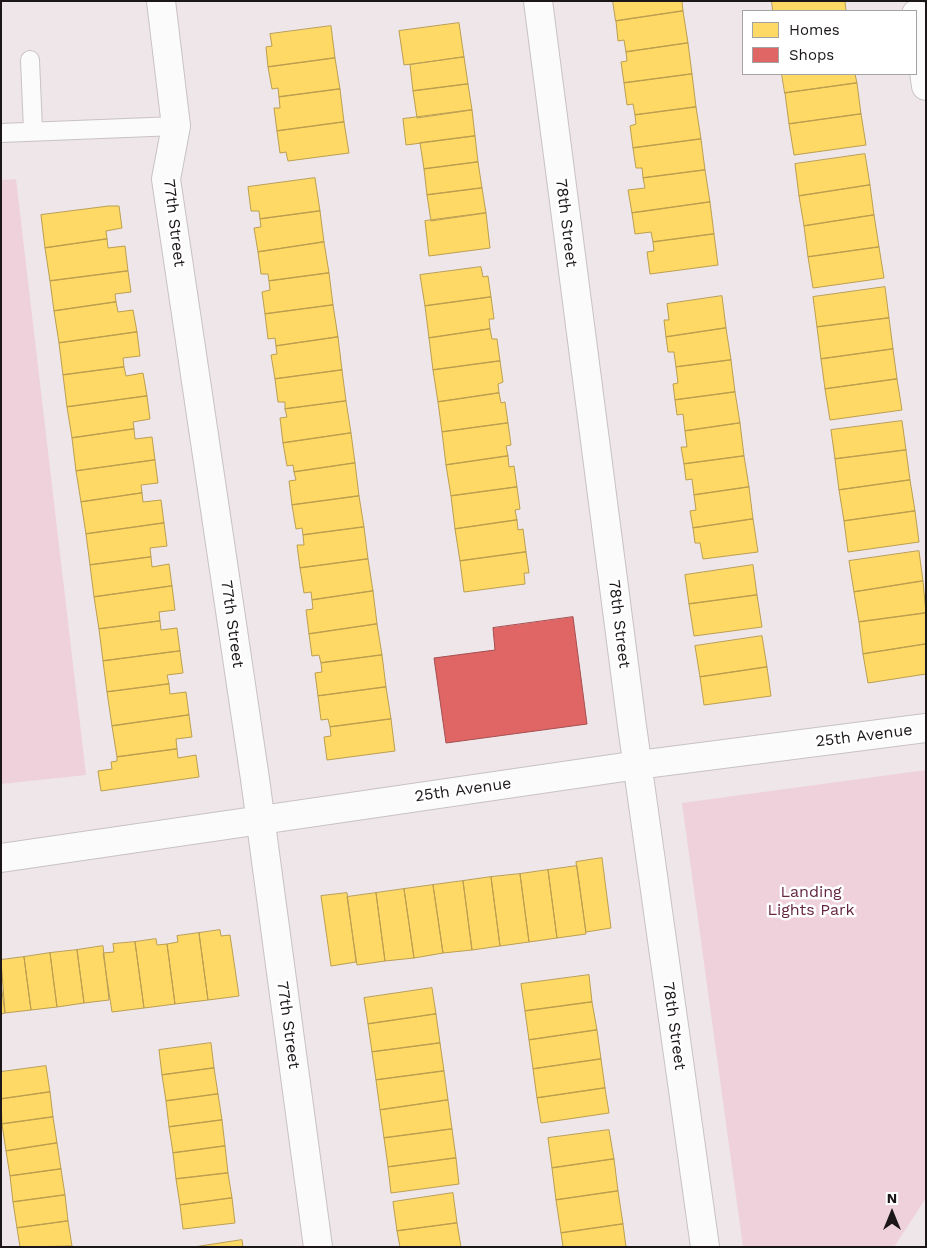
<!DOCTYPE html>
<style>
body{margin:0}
#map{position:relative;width:927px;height:1248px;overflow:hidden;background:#eee6e9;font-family:"Work Sans",sans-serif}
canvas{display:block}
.frame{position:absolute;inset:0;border:2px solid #1b1618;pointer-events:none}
.legend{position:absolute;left:742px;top:10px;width:175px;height:65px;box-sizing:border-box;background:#fff;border:1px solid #a4a2a3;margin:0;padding:6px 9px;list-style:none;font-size:15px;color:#1b1618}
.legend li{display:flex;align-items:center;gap:10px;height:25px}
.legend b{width:25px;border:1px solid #a4a2a3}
.north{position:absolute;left:867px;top:1188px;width:50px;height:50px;-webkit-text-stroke:4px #fff;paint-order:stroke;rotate:0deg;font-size:14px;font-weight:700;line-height:20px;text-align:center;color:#1b1618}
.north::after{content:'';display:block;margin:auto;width:18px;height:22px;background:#1b1618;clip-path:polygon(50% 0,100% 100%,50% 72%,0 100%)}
</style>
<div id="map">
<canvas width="927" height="1248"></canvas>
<div class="frame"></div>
<ul class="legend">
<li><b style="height:14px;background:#ffd966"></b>Homes</li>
<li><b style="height:14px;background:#e06666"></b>Shops</li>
</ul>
<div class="north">N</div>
</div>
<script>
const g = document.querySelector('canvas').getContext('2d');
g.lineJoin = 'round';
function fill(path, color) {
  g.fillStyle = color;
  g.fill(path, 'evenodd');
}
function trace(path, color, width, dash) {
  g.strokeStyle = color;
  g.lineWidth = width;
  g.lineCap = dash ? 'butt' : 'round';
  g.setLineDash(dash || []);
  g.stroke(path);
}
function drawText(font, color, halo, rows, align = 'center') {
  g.font = font + ' "Work Sans",sans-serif';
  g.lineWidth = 5;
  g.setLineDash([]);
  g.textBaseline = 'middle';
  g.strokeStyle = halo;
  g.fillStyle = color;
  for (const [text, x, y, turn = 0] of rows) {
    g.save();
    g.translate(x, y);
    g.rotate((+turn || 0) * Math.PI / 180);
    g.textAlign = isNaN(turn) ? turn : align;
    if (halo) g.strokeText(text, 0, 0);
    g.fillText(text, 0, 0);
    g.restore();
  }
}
fill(new Path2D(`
 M16,179L86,775L1,784V180Z
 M926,770V1198L894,1247H743L682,803Z`), '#efd1db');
const homes = new Path2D(`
 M613,1H682L683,11L616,21Z
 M772,1H845L846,11H773Z
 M683,11L688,43L626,52L624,40L618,41L616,21Z
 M459,23L464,57L404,65L399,31Z
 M331,26L335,58L268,67L266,47L272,46L270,34Z
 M688,43L692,74L624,83L621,62L627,61L626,52Z
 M464,57L468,84L413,91L410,65Z
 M335,58L340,89L279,97L278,88L272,89L268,67Z
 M692,74L696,107L635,115L633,104L627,105L624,83Z
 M782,74H855L857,83L785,93Z
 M857,83L861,114L789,124L785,93Z
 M468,84L472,110L417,118L413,91Z
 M340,89L344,122L277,131L274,108H280L279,97Z
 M696,107L701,139L633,148L630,126L636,124L635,115Z
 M472,110L475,136L406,145L403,119Z
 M861,114L866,145L794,155L789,124Z
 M344,122L349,153L288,161L286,152L280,153L277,131Z
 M475,136L478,162L424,169L420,143Z
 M701,139L705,170L643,178L642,168H636L633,148Z
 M865,154L870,185L799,196L795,164Z
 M478,162L482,188L427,195L424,169Z
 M705,170L710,202L632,213L628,190L645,188L643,178Z
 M315,178L320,211L260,219L259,211H251L248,187Z
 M870,185L874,215L804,226L799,196Z
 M482,188L486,213L431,221L427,195Z
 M710,202L714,234L653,242L651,232L635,234L632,213Z
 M109,206H119L122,228L106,231L107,239L45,248L41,215Z
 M320,211L324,242L258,252L254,228L261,227L260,219Z
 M486,213L490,248L429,256L425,221Z
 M874,215L879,247L808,257L804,226Z
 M714,234L718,265L650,274L647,252L654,251L653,242Z
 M107,239L108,248L125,246L128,271L50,281L45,248Z
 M324,242L329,273L269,281L268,274H261L258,252Z
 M879,247L884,278L813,288L808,257Z
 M481,267L483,277L488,276L491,297L425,306L420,275Z
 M128,271L131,292L115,294L116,302L54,311L50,281Z
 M329,273L333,305L265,314L262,292L270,290L269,281Z
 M885,287L889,318L817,327L813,297Z
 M722,296L726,328L666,337L664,320H669L667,304Z
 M491,297L494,319H489L490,329L429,338L425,306Z
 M116,302L118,312L133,310L137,332L59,343L54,311Z
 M333,305L338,337L276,346L275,338L268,339L265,314Z
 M889,318L893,349L821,359L817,327Z
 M726,328L731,360L676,367L674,352H668L666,337Z
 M490,329L492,339H497L500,361L433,370L429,338Z
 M137,332L140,356L123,358L124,367L63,375L59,343Z
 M338,337L342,370L275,379L271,355L277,354L276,346Z
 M893,349L897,379L825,389L821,359Z
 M731,360L735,392L675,400L673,384L678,383L676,367Z
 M500,361L503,382L498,384L499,393L438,402L433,370Z
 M124,367L126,376L143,373L147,396L67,407L63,375Z
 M342,370L346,401L285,409V402H278L275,379Z
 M897,379L902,410L830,420L825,389Z
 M735,392L740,423L685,431L683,414L677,415L675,400Z
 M499,393L501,403L505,402L508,423L442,432L438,402Z
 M147,396L150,419L133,422L134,429L72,438L67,407Z
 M346,401L351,433L283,443L280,418L287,417L285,409Z
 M902,421L906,450L835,459L831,430Z
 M508,423L511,445L506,446L508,456L446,465L442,432Z
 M740,423L744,456L684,464L681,447H687L685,431Z
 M134,429L135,439L152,437L155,460L76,471L72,438Z
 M351,433L355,463L294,472L293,465L287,466L283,443Z
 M906,450L910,480L839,490L835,459Z
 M508,456L509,467L514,466L517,487L451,496L446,465Z
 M744,456L749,487L694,495L692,479L686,480L684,464Z
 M155,460L158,483L141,485L142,493L81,502L76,471Z
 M355,463L359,496L292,505L289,481L296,480L294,472Z
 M910,480L915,511L844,521L839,490Z
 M517,487L520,509L515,510L517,520L455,529L451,496Z
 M749,487L753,519L693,528L690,511L696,510L694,495Z
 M142,493L143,502L161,500L164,523L86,534L81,502Z
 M359,496L364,527L303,535L302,528L296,529L292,505Z
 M915,511L919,542L848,552L844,521Z
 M753,519L758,552L703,559L700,543H695L693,528Z
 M517,520L518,530L523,529L526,552L460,561L455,529Z
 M164,523L167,546L150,548L151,557L90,565L86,534Z
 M364,527L368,559L300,568L297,545H304L303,535Z
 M919,551L923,581L854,592L849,561Z
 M526,552L529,573H524L525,584L464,592L460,561Z
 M151,557L152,567L169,564L172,586L94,597L90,565Z
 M368,559L373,591L312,600L311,592L304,593L300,568Z
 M753,565L757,595L689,604L685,575Z
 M923,581L926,613L859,622L854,592Z
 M172,586L175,610L159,612L160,621L99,629L94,597Z
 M373,591L377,624L309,634L306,610L313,609L312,600Z
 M757,595L762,627L694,636L689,604Z
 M926,613V644L863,654L859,622Z
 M160,621L161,630L177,628L180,651L103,661L99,629Z
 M377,624L382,655L321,663L319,655L312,656L309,634Z
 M762,636L767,667L700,677L695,646Z
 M926,644V674L868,683L863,654Z
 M180,651L183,673L167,675L169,684L107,692L103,661Z
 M382,655L386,687L318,696L315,673L322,672L321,663Z
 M767,667L771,696L704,705L700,677Z
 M169,684L170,694L186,692L189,715L112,726L107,692Z
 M386,687L391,719L330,727L328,719L321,720L318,696Z
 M189,715L192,737L176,739L177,749L117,757L112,726Z
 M391,719L395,751L327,760L324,737L331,736L330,727Z
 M177,749L178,758L196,755L199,777L101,791L98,771L112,769L111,762L117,761V757Z
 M602,858L611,928L586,932L576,862Z
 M577,866L586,934L557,938L548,870Z
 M548,870L557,938L529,942L520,874Z
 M520,874L529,942L500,946L491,877Z
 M491,877L500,946L472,950L463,881Z
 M463,881L472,950L443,953L433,885Z
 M433,885L443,953L414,958L404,889Z
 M404,889L414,958L385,961L376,893Z
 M347,893L356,962L331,966L321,896Z
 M376,893L385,961L357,965L347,897Z
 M220,930L221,936L230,935L239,996L208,1000L199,933Z
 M199,933L208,1000L175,1004L167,944L178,942L177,936Z
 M156,939L157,945L167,944L175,1004L144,1008L135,942Z
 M135,942L144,1008L112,1012L103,953L114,952L113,944Z
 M103,946L109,1000L84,1003L77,950Z
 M77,950L84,1003L57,1007L50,953Z
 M50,953L57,1007L31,1010L24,957Z
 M24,957L31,1010L5,1013L1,960Z
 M589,975L592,1002L525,1011L521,984Z
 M1,984L5,1013L1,1014Z
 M432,988L436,1014L368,1024L364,998Z
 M592,1002L597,1030L529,1040L525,1011Z
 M436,1014L440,1043L372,1052L368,1024Z
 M597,1030L601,1059L533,1069L529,1040Z
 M211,1043L214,1068L162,1075L159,1050Z
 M440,1043L444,1071L376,1080L372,1052Z
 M601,1059L605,1088L537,1098L533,1069Z
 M46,1066L50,1092L1,1099V1072Z
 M214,1068L218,1094L166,1101L162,1075Z
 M444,1071L448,1100L380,1110L376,1080Z
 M605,1088L609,1113L541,1123L537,1098Z
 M50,1092L53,1117L2,1124L1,1099Z
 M218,1094L222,1120L169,1127L166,1101Z
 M448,1100L452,1129L384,1138L380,1110Z
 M53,1117L57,1143L6,1151L2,1124Z
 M222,1120L225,1146L173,1153L169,1127Z
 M452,1129L456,1158L388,1167L384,1138Z
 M609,1130L614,1159L552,1168L548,1138Z
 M57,1143L61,1169L10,1176L6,1151Z
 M225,1146L228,1173L176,1179L173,1153Z
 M456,1158L459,1184L391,1193L388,1167Z
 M614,1159L618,1191L556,1200L552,1168Z
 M61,1169L65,1195L13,1202L10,1176Z
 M228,1173L232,1198L180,1205L176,1179Z
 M618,1191L623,1224L561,1233L556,1200Z
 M453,1193L457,1223L397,1231L393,1202Z
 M65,1195L68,1221L17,1228L13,1202Z
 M232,1198L235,1223L183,1229L180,1205Z
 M68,1221L72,1246L20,1247L17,1228Z
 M457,1223L461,1247H400L397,1231Z
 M623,1224L626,1247H563L561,1233Z
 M242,1240L243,1247H194Z`);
fill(homes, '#ffd966');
trace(homes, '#bb9e4f', 1);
const shops = new Path2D(`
 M573,617L587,724L446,743L434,658L495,650L493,628Z`);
fill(shops, '#e06666');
trace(shops, '#a54e4f', 1);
const lane = new Path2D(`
 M30,60L33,130
 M1,133L176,126`);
const street = new Path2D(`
 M161,1L176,126L166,179L255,779L318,1247
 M538,1L632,726L705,1247
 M916,14L926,86
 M1,858L638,765L926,728`);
trace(lane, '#c8c2c4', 20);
trace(street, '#c8c2c4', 30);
trace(lane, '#fcfbfc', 18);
trace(street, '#fcfbfc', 28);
drawText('16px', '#1b1618', '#fff', [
 ["77th Street",174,223,83],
 ["78th Street",566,223,83],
 ["77th Street",232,624,82],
 ["78th Street",619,624,83],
 ["25th Avenue",864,736,-7],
 ["25th Avenue",463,790,-8],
 ["77th Street",288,1025,82],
 ["78th Street",674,1026,82]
]);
drawText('16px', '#652741', '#fff', [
 ["Landing",811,892],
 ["Lights Park",811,910]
]);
</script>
